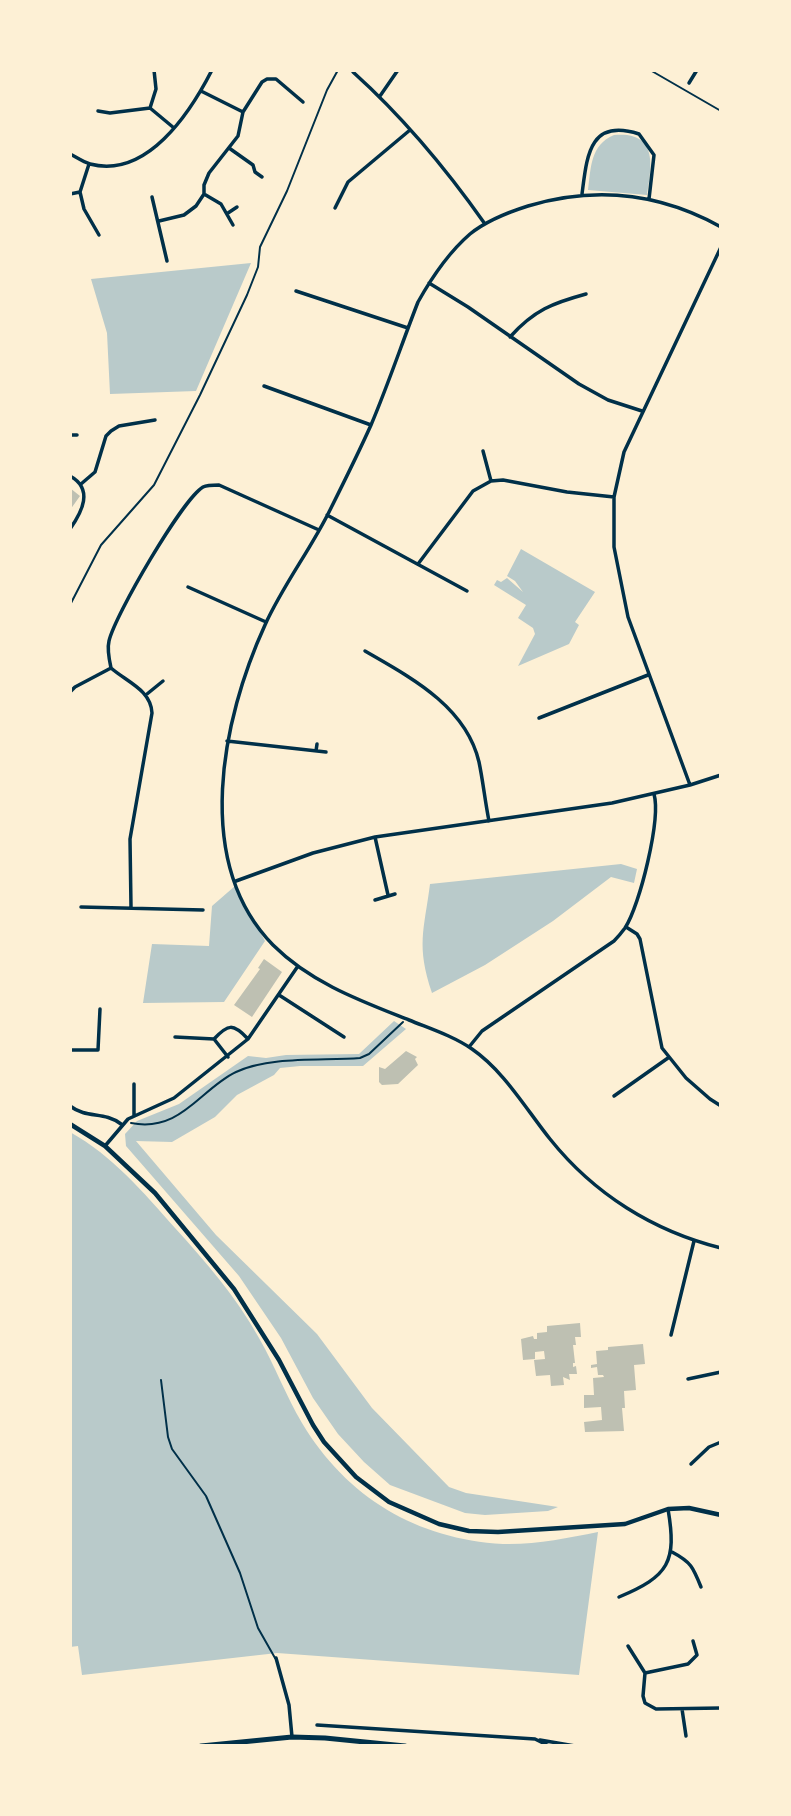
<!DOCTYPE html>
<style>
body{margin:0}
#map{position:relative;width:791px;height:1816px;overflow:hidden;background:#fdf0d5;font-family:"Roboto Serif",serif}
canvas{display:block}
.frame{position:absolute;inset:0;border:72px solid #fdf0d5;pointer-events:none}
</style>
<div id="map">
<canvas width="791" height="1816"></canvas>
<div class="frame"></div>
</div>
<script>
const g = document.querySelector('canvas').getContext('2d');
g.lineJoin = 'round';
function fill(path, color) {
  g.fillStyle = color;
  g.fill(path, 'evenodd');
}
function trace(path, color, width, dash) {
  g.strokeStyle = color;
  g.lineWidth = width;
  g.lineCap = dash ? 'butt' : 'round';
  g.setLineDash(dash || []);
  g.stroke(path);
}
fill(new Path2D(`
 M614,135C658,131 652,165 647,195L588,190C591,168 590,145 614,135Z
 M251,263L196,391L110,394L107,333L91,279Z
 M521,549L595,592L575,622L579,625L569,644L518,666L535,634L533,628L518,618L526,605L494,585L497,580L501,582L507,578L523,592L515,581L507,576Z
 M621,864L637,869L634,883L611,877L553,921L485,965L432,993C416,945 424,931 430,884Z
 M235,886L265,941L224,1002L143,1003L152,944L209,946L212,906Z
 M394,1021L406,1029L363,1066H300L280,1068L274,1075L237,1095L215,1117L172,1142L136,1141L216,1235L317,1334L372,1408L449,1487L466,1493L558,1507L548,1511L485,1515L465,1513L390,1485L364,1462L338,1434L313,1398L281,1338L239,1276L126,1146L125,1134L137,1121L179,1104L248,1056L266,1058L286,1055L359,1054Z
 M70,1132C113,1156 143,1192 175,1228C206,1262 237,1298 259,1338C275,1366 286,1396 302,1423C347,1498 417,1539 503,1544C535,1545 567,1538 598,1532L579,1675L277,1653L82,1675L78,1646L70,1647Z`), '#b9caca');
fill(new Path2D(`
 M70,488L80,496L70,510Z
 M264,959L282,972L252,1017L234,1005L260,969L258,968Z
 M406,1051L417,1057L415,1059L418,1065L398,1084L382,1085L379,1082V1067L385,1069Z
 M580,1323L581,1337H575L576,1345H573L575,1363H573V1367L576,1366L577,1374H569L570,1380L563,1377L564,1385L551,1386L550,1375L536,1376L534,1360L545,1359L544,1351L535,1352V1359L523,1360L521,1339L533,1336L534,1339H537V1333L547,1332V1326Z
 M643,1344L645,1364L634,1365L636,1390L624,1391L625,1408H622L624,1431L585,1432L584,1422L602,1420L601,1407L584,1408V1395H594L593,1378L604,1377L603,1375H598L597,1367L591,1368V1365L597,1364L596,1351L608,1350V1347Z`), '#bec0b2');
trace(new Path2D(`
 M650,70L721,111
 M70,605L101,545L154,485L200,395L247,295L258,267L260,247L287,191L327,90L338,70
 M131,1123C181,1133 200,1089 236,1072C270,1056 322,1061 360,1058L369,1054L403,1022`), '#003049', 2);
trace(new Path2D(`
 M161,1380L168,1437L172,1449L206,1496L240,1573L258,1628L275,1658`), '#003049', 2);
trace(new Path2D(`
 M353,72C403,117 447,170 485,224
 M689,83L697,70
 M201,91L243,112
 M380,96L398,70
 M150,108L156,89L154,70
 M98,111L110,113L150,108L174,128
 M229,148L253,165L255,172L262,177
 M70,154C76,157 83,162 90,164C147,179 190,113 212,70
 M89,164L80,192L84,209L99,235
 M70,194L80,192
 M204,194L221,204L233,225
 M582,194C587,156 589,118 639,134L654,155L649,199
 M152,197L167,261
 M335,208L348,182L410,130
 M228,213L237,207
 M159,221L184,215L196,206L204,194V185L209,173L238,136L243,112L262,82L267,79H276L303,102
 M721,227C660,193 595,186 528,206C509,212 486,221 470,234C448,253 432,277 418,302C402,343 388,385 371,425C358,454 344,482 330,510C311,549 283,585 265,625C222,719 192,862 273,945C311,983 361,1001 409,1020C431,1029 453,1036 472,1049C504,1071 526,1109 550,1139C594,1194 653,1231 721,1248
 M429,283L468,307L579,384L608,400L642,411
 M296,291L408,328
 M510,337C534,310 553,303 586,294
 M264,386L371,425
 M70,435H77
 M483,451L491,481
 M70,476C94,489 82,512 70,529
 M81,484L95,472L106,436L111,431L119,426L155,420
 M327,515L467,591
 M418,564L473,491L491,481L503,480L567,492L614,497
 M188,587L266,622
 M365,651C410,677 466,706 479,762C483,781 485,801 489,821
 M70,692L75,687L111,668
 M147,694L163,681
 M539,718L648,675
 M227,741L326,752
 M316,751L317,744
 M690,785L628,617L614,547V497L624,452L721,247
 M375,837L388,895
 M236,881L313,853L375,837L612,803L690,785L721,775
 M375,900L395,894
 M81,907L203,910
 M131,907L130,839L152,713C151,690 127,682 111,668C109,659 107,649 109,641C115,615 182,500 203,487C207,485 214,485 219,485L319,530
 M626,927L637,934L640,939L662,1048L686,1078L710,1099L721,1106
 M279,995L344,1037
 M175,1037L214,1039
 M469,1047L482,1031L614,941C618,937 622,932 625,928C640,905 661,819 654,794
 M70,1050H98L100,1009
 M228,1057L214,1039C228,1024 233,1023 248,1039
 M134,1084V1115
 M614,1096L668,1058
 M70,1106C87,1119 104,1111 121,1124
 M105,1146L128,1119L174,1098L248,1039L298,966
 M671,1335L694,1241
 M688,1379L721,1372
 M691,1464L709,1447L721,1442
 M672,1552C691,1562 693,1567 701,1587
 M619,1597C669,1576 677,1562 668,1509
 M693,1641L697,1655L688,1664L645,1673L643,1696L645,1703L656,1709L721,1708
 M628,1646L645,1673
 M276,1658L289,1705L292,1737
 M682,1709L686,1736
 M317,1725L535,1739L549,1746
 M540,1740L575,1746`), '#003049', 3.5);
trace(new Path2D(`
 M70,1124L105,1146L155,1193L234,1289L279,1360L313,1425L324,1442L356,1477L389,1502L439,1524L469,1531L498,1532L625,1524L668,1509L689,1508L721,1515`), '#003049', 4.5);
trace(new Path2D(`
 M201,1746L292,1737L325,1738L405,1746`), '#003049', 5);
</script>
